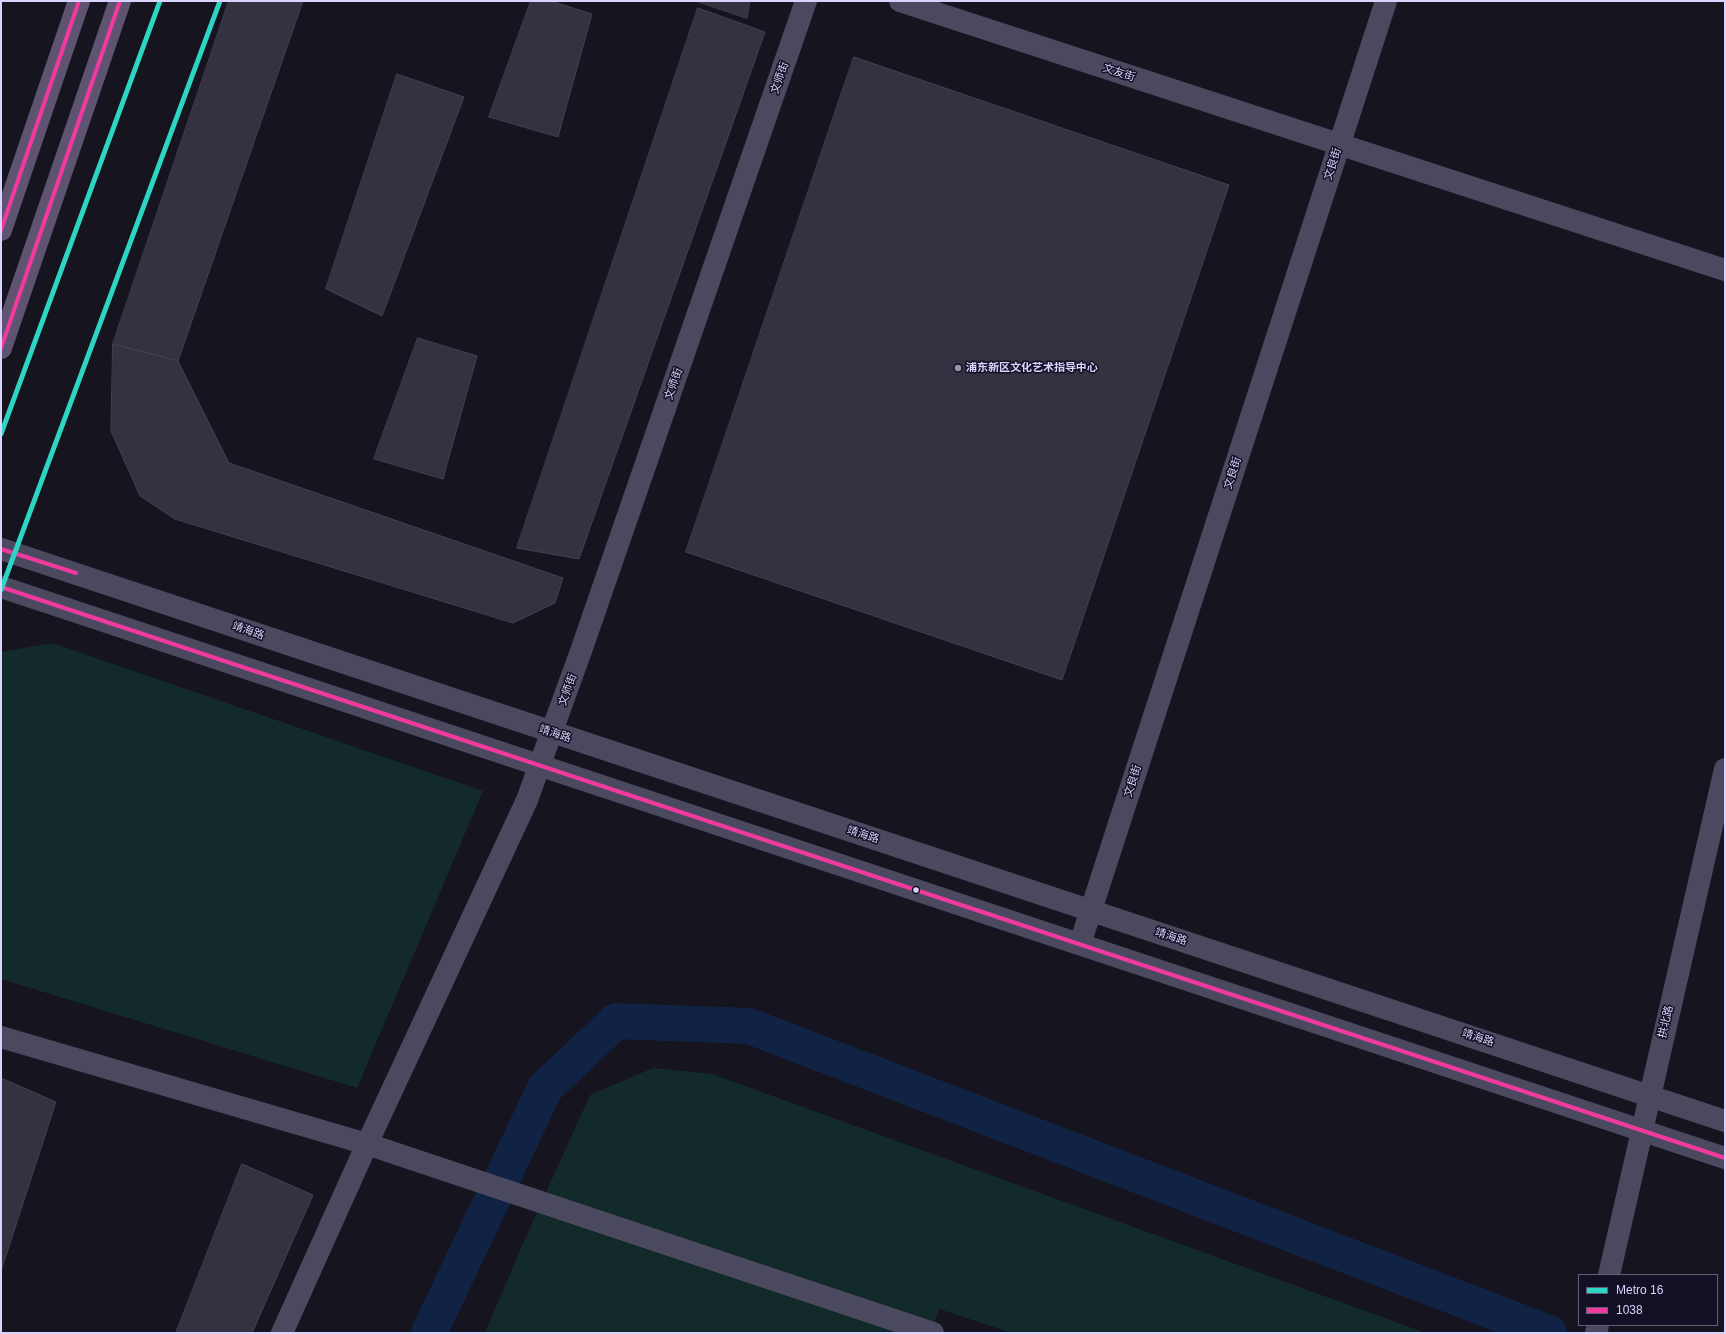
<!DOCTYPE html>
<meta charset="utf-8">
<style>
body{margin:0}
#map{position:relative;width:1726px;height:1334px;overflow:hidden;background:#16141f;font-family:Helvetica,sans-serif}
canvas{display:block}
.frame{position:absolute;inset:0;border:2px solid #d9d4fd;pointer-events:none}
.legend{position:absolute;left:1578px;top:1274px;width:140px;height:52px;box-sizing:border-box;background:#130f24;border:1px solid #625e7b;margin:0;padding:5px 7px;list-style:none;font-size:12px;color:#d9d4fd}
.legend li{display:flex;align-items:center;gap:8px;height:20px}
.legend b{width:20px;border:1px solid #625e7b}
</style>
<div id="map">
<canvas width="1726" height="1334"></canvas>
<div class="frame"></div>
<ul class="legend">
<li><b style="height:5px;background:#2cd5c4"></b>Metro 16</li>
<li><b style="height:5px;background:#f13a9d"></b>1038</li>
</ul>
</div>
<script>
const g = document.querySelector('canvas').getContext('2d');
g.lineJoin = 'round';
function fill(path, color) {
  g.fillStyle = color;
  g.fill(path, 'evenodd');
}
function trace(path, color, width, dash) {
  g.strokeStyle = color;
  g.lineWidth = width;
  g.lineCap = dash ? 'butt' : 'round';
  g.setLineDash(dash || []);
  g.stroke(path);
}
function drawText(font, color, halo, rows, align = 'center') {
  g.font = font + ' Helvetica,"Noto Sans SC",sans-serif';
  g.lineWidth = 3;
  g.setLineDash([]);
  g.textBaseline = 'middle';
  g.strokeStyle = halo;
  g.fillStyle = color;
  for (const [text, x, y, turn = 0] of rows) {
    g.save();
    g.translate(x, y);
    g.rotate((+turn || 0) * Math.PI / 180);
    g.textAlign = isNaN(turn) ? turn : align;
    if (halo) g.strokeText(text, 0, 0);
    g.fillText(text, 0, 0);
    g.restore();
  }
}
fill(new Path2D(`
 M52,643L483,791L357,1088L1,979V652Z
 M653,1068L712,1074L1426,1333H1012L939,1309L931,1333H485L525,1239L590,1095Z`), '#132a2b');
trace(new Path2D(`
 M429,1333L545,1088L616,1021L749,1026L1549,1333`), '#112344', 36);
const building = new Path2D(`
 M229,1H303L178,361L113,344Z
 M531,1H551L592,14L558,137L489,117Z
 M696,1H750L747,18Z
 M698,8L765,32L579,559L517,548Z
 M854,57L1229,185L1062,680L686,552Z
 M397,74L464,97L382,316L326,289Z
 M418,338L477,356L443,479L374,459Z
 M113,344L178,361L229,463L563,578L555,603L513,623L175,519L140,496L111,431Z
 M1,1078L56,1102L1,1271Z
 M242,1164L313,1195L252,1333H176Z`);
fill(building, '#343241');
trace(building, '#433f52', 1);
trace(new Path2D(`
 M900,1L1725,270
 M1,549L1725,1121
 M1,587L1725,1158
 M1080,944L1386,1
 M1,1037L367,1144L933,1333
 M1609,1275L1725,769
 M282,1333L367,1144L527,800L581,651L806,1
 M1596,1333L1598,1325`), '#4b4960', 22);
trace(new Path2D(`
 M1,230L79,1
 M1,348L120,1`), '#5e5371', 22);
trace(new Path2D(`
 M1,230L79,1
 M1,348L120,1
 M1,549L76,573
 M1,587L1725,1158`), '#f13a9d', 4);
trace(new Path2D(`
 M1,434L160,1
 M1,590L220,1`), '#2cd5c4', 5);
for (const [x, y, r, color] of [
 [958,368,4,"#9591af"],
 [916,890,3.5,"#d9d4fd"]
]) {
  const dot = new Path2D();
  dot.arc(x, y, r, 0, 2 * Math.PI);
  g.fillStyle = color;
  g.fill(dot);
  trace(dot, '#130f24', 1.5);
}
drawText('11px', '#d9d4fd', '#130f24', [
 ["文友街",1119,73,18],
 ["文师街",780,78,-71],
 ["文良街",1333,164,-72],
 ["文师街",674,384,-71],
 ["文良街",1233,473,-72],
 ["靖海路",248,631,19],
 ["文师街",568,690,-70],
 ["靖海路",555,734,18],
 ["文良街",1133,781,-72],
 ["靖海路",863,835,18],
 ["靖海路",1171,937,18],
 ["拱北路",1666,1022,-77],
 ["靖海路",1478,1038,18]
]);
drawText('bold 11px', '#d9d4fd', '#130f24', [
 ["浦东新区文化艺术指导中心",966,368]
], 'left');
</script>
